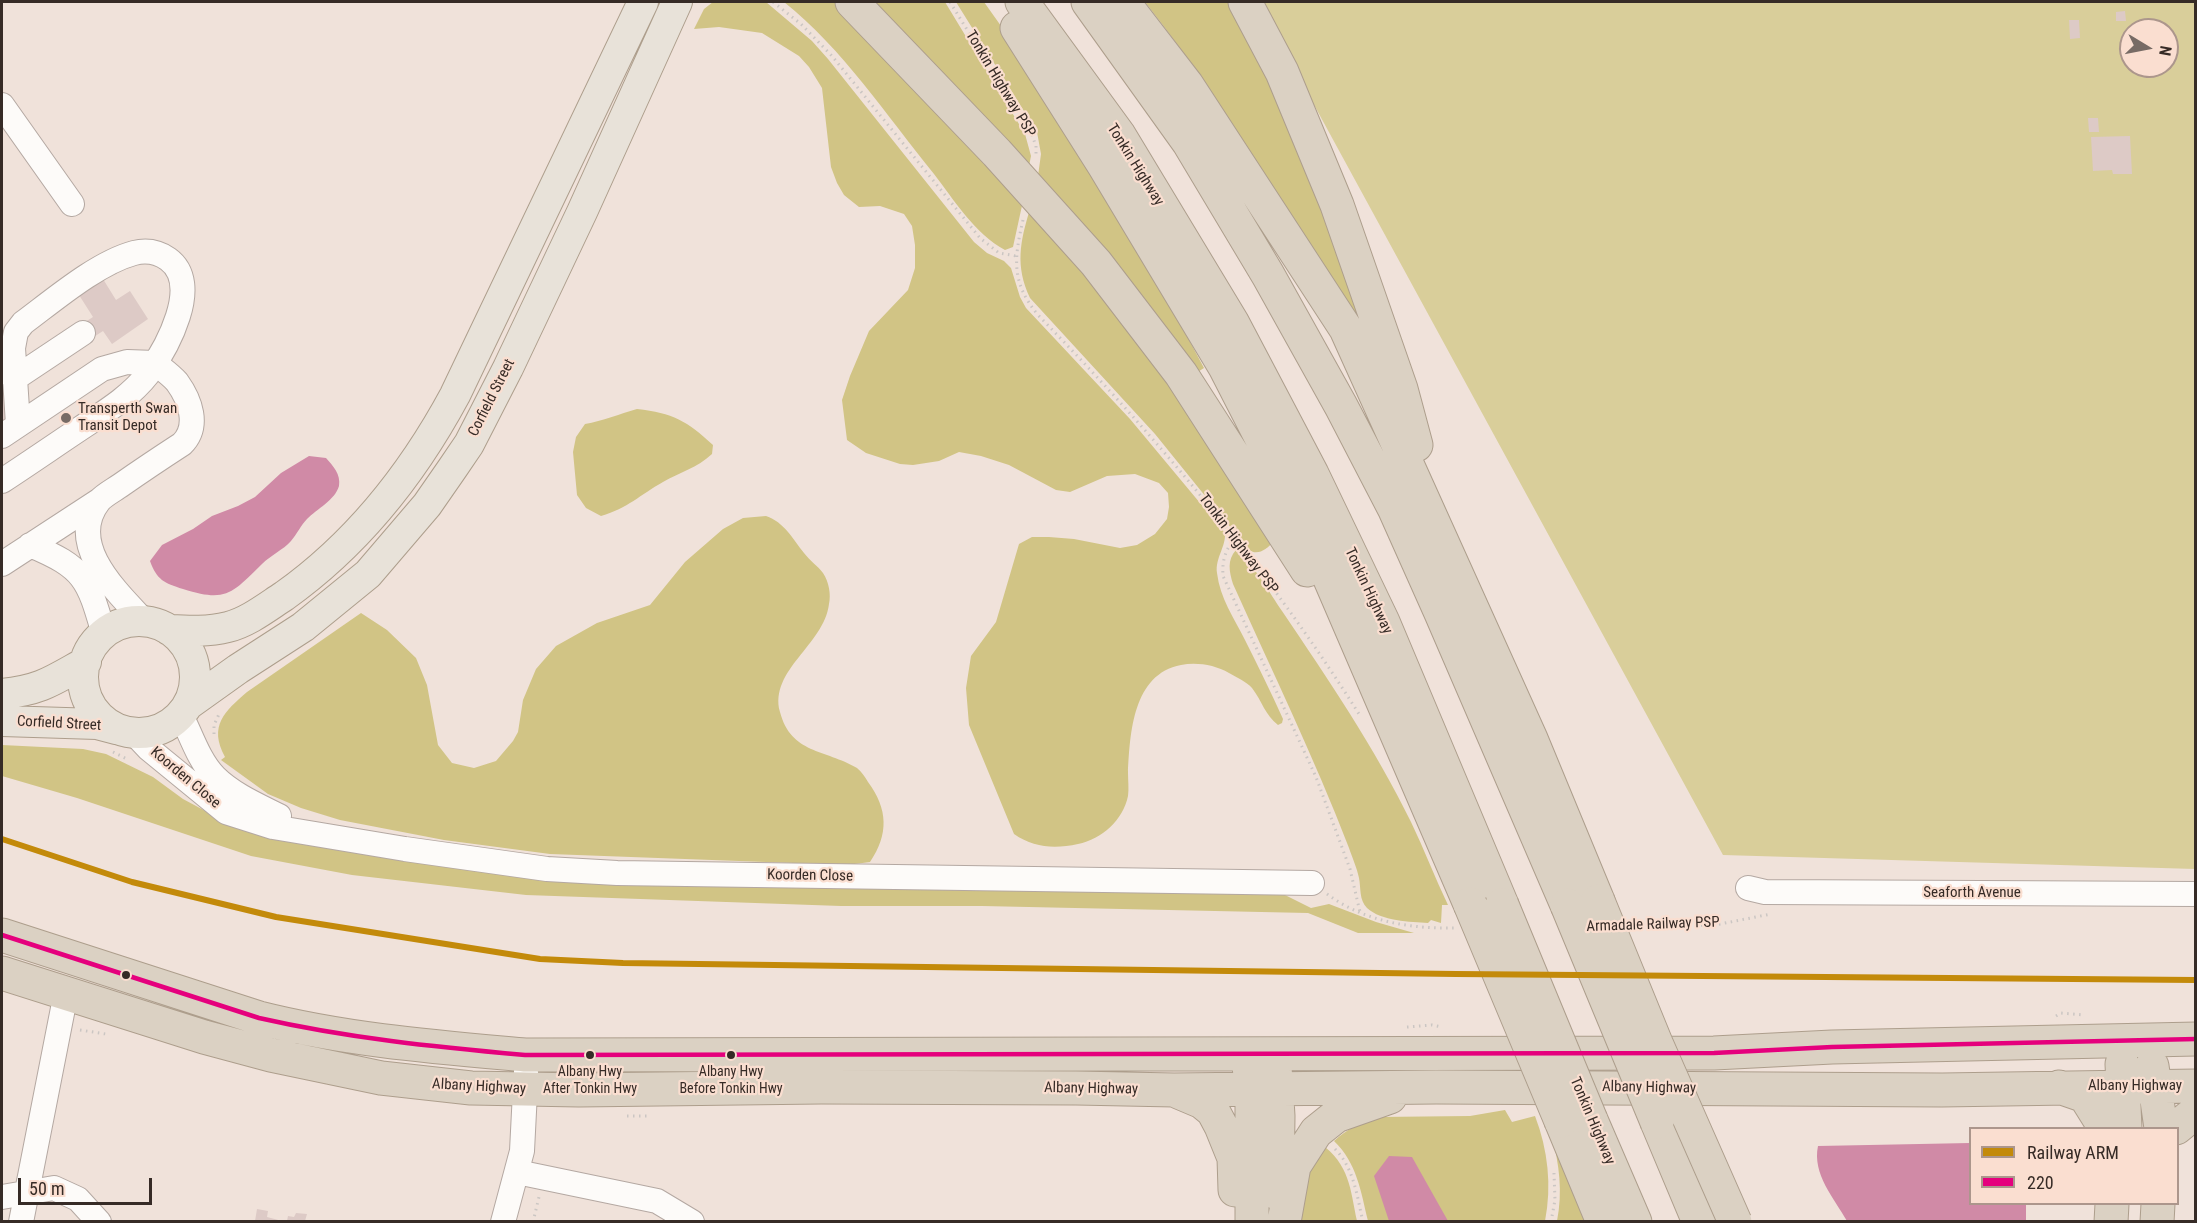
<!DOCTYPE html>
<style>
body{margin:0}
#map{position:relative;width:2197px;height:1223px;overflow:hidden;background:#f0e2da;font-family:"Roboto Condensed",sans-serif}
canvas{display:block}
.frame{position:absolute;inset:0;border:3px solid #362b26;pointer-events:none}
.legend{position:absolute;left:1969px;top:1127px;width:210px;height:78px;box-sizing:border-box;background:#faded0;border:2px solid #ac968c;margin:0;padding:8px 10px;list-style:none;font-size:18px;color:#362b26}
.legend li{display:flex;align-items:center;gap:12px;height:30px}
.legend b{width:30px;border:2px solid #ac968c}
.north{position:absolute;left:2119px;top:18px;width:60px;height:60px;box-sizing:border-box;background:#faded0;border:2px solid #ac968c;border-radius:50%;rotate:100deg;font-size:16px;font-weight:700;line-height:24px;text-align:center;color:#362b26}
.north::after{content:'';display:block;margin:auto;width:21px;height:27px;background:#776b65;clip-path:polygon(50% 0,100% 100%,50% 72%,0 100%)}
.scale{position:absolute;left:18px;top:1178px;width:134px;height:27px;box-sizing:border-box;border:3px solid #362b26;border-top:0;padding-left:8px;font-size:18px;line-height:21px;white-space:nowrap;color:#362b26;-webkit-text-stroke:4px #faded0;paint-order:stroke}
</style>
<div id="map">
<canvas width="2197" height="1223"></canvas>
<div class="frame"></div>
<ul class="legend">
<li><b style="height:8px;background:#c38a0a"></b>Railway ARM</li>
<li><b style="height:8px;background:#e5007d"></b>220</li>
</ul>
<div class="north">N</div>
<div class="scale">50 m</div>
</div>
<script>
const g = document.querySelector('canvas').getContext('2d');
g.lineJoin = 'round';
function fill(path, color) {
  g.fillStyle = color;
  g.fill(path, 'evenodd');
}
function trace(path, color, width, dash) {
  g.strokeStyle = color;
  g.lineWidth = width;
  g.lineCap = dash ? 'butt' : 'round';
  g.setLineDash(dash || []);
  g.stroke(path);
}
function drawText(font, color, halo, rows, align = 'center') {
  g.font = font + ' "Roboto Condensed",sans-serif';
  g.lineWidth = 4.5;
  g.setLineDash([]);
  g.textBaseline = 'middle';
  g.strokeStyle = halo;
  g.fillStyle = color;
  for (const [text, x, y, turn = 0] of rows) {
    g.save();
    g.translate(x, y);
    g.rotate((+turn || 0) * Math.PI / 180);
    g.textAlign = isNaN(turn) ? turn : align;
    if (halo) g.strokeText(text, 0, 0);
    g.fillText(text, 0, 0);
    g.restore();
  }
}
fill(new Path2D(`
 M1258,2H2195V869L1723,855ZM2131,30H2167V66H2131Z`), '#d9ce9a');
fill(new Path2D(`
 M713,2H766L812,41L828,59L974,242L987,253L1004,261L1011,268L1020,297L1026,308L1130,419L1225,533C1226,547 1215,558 1217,573C1220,598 1234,618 1245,640C1258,666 1271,692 1283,719L1282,723L1278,725C1265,715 1262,701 1252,688C1247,682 1236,677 1229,673C1215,665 1197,662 1181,665C1133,674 1130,733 1128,773C1128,780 1129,789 1128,796C1123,820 1102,839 1078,844C1055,849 1034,848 1014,834L969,725L966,688L971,656L996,622L1019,544L1032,537H1049L1074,539L1120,548L1137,545L1155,534L1167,519L1169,507L1168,493L1159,483L1135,474L1107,476L1070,492L1056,490L1009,465L981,456L959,452L939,461L913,465L900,464L866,453L847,440L842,400L850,376L869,331L908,290L915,268V245L912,226L904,214L880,206L859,207L844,195L837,183L831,167L822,88L809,67L799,56L762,33L719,27L694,29L704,9Z
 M784,2H839L1023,201L1013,247L1005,250C975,234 954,200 934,174C886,115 843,49 784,2Z
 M866,2H945L1025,134L1031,156L1029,166Z
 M956,2H984C1067,117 1138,242 1204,368L1196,373L1038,176L1041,154L1037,132Z
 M1145,2H1237L1266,63L1384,371C1306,244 1237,119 1145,2Z
 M1030,209L1103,286L1273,542C1267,549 1257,557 1248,549L1155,434L1030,298C1015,266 1020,242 1030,209Z
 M637,409C673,413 687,421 713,445L712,454C697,468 680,472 663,482C640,495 628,508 601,516L586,508L577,495L573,452L576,437L585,424C603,421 619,414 637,409Z
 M766,516C784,522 793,539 804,553C810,561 818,566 823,573C829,582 831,594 829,604C824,645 769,670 780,712C791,754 825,749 857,768C862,772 865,777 868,782C888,809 889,834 870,862L847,865L550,854L444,840L340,820L301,808L268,794L221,760L225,757C208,726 225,711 247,692L361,613L387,630L416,658L427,685L438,745L452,763L474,768L496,761L513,741L518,732L523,700L536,669L556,646L597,623L650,605L685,562L723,529L743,518Z
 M1236,550C1251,560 1271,595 1282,611C1328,679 1375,748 1411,822C1424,849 1435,878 1448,905H1442L1441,923L1431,920L1428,923C1411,922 1381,921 1367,908C1359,900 1361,888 1359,878C1357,868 1352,857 1349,848C1314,757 1272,671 1233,584C1229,571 1227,560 1236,550Z
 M2,745L83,749L106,754L153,777L183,799L239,829L268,836L412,860L1270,893L1285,895L1311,908L1329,904L1376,922L1414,933H1358L1308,913L982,906H841L526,895L352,875L251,856L77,798L2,776Z
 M1505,1110L1512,1122L1535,1116C1548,1150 1552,1186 1545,1221H1368C1361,1192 1357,1163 1334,1141C1347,1129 1361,1122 1378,1117L1470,1116Z
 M1552,1135L1575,1191L1584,1221H1557C1563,1191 1559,1165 1552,1135Z
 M1320,1143C1350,1165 1350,1188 1357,1221L1299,1222L1301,1191Z`), '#d1c485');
fill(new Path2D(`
 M309,456L326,458C333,466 341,474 339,486C335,500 317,509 307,519C301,525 297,534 291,541C283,550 271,555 262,564C232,593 227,603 183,589C164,583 157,580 150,561L162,545L193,529L212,516L238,506L255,497L281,473Z
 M1970,1143V1204H2026V1221H1847C1834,1198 1812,1174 1818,1146Z
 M1389,1156L1412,1157L1448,1221H1389L1374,1176Z`), '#d08aa6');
fill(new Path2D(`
 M2125,11L2126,21H2116V12Z
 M2069,20H2079L2080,38L2070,39Z
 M2088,118H2098L2099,132H2089Z
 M2130,136L2132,174H2113L2112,170L2093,171L2091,137Z
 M103,279L116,300L130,291L148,319L112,344L103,331L89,340L79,326L93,317L79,295Z
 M7,361L11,418L2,425V365Z
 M257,1209L268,1211L267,1217L282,1221H255Z
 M296,1213L307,1214L305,1221H287L288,1216L294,1217Z`), '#ddcac6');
const minor = new Path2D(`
 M2,105L72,204
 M14,379L83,333
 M2,436L102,369L127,362L155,363C161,368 171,375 177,382C190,400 200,426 182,444C162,457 141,471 121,485C114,490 104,495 99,501C65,544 117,592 145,622
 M2,481C28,464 54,446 81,428C105,412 130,397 148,374C166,349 203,284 168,259C158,252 146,250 134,253C97,263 54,300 23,323L16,332L13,348L18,424
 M30,545C85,568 88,579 104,634
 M2,564L100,500
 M181,715C191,735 199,761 215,777C232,794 257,805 279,816
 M134,733L149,749L226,812L273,827L405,849L547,869L617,873L1312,883
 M1748,888L1765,892L2196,894
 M517,1172L657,1201L692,1222
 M2,1197L54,1188L78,1199L99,1222
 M21,1222L66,993
 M503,1222L522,1151L526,1072`);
const major = new Path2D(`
 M83 677a56 56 0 1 1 112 0a56 56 0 1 1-112 0Z
 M169,630C189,631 208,632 228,627C248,622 267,607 284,596C357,544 413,473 455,395L643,2
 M2,694C41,690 52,681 86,662
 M189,704L238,669L303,627L368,574L427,505L452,469L469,444L508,368L582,212L677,2
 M2,721L97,724L116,729`);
const highway = new Path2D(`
 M852,2L997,153L1096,263L1181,374L1307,570
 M1022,2L1119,135L1232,322L1312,474L1383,622L1502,905
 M1088,2L1189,143L1268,275L1341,406L1395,510L1441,613L1567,905
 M1123,2L1187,85L1346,329L1531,739L1598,901
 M1245,2L1282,72L1337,205L1401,389L1416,445
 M1017,28L1105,167L1225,367L1311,535L1470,904
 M2,935L259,1018C346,1040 436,1047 525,1055L1714,1053L1832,1047L2196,1039
 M2,973L204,1037L271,1055L381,1078L471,1088L579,1090L821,1087L1076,1088L1174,1090L1436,1087L1942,1090L2196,1086
 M2122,1064L2125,1128
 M2152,1066L2161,1128
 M1249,1067L1252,1089V1222
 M1275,1067L1278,1116L1277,1193
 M2059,1087L2085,1096L2105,1128
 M1176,1091L1202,1102L1213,1111L1221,1126L1234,1158L1235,1190
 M1591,1120L1635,1222
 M1561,1121L1603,1222
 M1657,1122L1699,1222
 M2176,1128L2196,1112
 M1284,1222L1294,1166L1316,1132L1336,1116L1390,1097
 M2111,1222L2112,1204
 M2157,1222L2158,1204`);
trace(minor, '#b4a8a2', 26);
trace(major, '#ad9e8c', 32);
trace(highway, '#ad9e8c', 35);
trace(new Path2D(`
 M773,2L801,24L832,56L980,238L999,253L1016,256
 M950,2L1032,135L1036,146V158
 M1023,220C1014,259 1011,282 1038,315C1157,437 1267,568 1359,714
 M1235,538C1225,550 1222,561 1223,576L1316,777L1350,869L1360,912
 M214,734V725L220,712
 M113,752L129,760
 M1327,894C1363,921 1410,929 1454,928
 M1635,926L1715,925L1771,914
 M2056,1016L2061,1013L2085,1015
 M1407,1027L1432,1025L1442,1027
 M80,1030L106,1034
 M627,1116H647
 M1335,1149C1354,1168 1357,1196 1363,1222
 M533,1222L539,1197
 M1551,1222L1555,1200L1554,1173`), '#cbc6c3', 3, [1.5, 4.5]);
trace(minor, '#fdfbf9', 24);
trace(major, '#e8e2d9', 30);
trace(highway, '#dbd1c3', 33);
const highwayBridge = new Path2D(`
 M1598,901L1656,1043L1735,1222
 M1470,904L1561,1121
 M1502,905L1591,1120
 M1567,905L1657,1122`);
trace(highwayBridge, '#ad9e8c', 35, []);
trace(highwayBridge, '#dbd1c3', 33);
trace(new Path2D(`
 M2,935L259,1018C347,1038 435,1047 525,1055L1714,1053L1832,1047L2196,1039`), '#e5007d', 4.5);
trace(new Path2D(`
 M2,839L132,882L276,917L540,959L623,963L1456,974L2196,980`), '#c38a0a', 6);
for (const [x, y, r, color] of [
 [66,418,6,"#776b65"],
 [126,975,5,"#362b26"],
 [590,1055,5,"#362b26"],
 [731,1055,5,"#362b26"]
]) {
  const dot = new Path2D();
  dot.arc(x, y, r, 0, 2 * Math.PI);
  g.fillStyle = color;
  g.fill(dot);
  trace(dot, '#faded0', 2);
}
drawText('14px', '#362b26', '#faded0', [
 ["Albany Hwy",590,1072],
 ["After Tonkin Hwy",590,1089],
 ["Albany Hwy",731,1072],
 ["Before Tonkin Hwy",731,1089]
]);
drawText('15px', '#362b26', '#faded0', [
 ["Tonkin Highway PSP",1000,84,59],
 ["Tonkin Highway",1135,165,58],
 ["Corfield Street",492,398,-63],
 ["Tonkin Highway PSP",1238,544,53],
 ["Tonkin Highway",1368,591,65],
 ["Corfield Street",59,724,3],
 ["Koorden Close",185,778,40],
 ["Koorden Close",810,876,1],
 ["Seaforth Avenue",1972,893],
 ["Armadale Railway PSP",1653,925,-2],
 ["Albany Highway",2135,1086],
 ["Albany Highway",479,1087,3],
 ["Albany Highway",1649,1088,1],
 ["Albany Highway",1091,1089,1],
 ["Tonkin Highway",1592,1121,67]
]);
drawText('15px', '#362b26', '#faded0', [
 ["Transperth Swan",78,409],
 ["Transit Depot",78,426]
], 'left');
</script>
